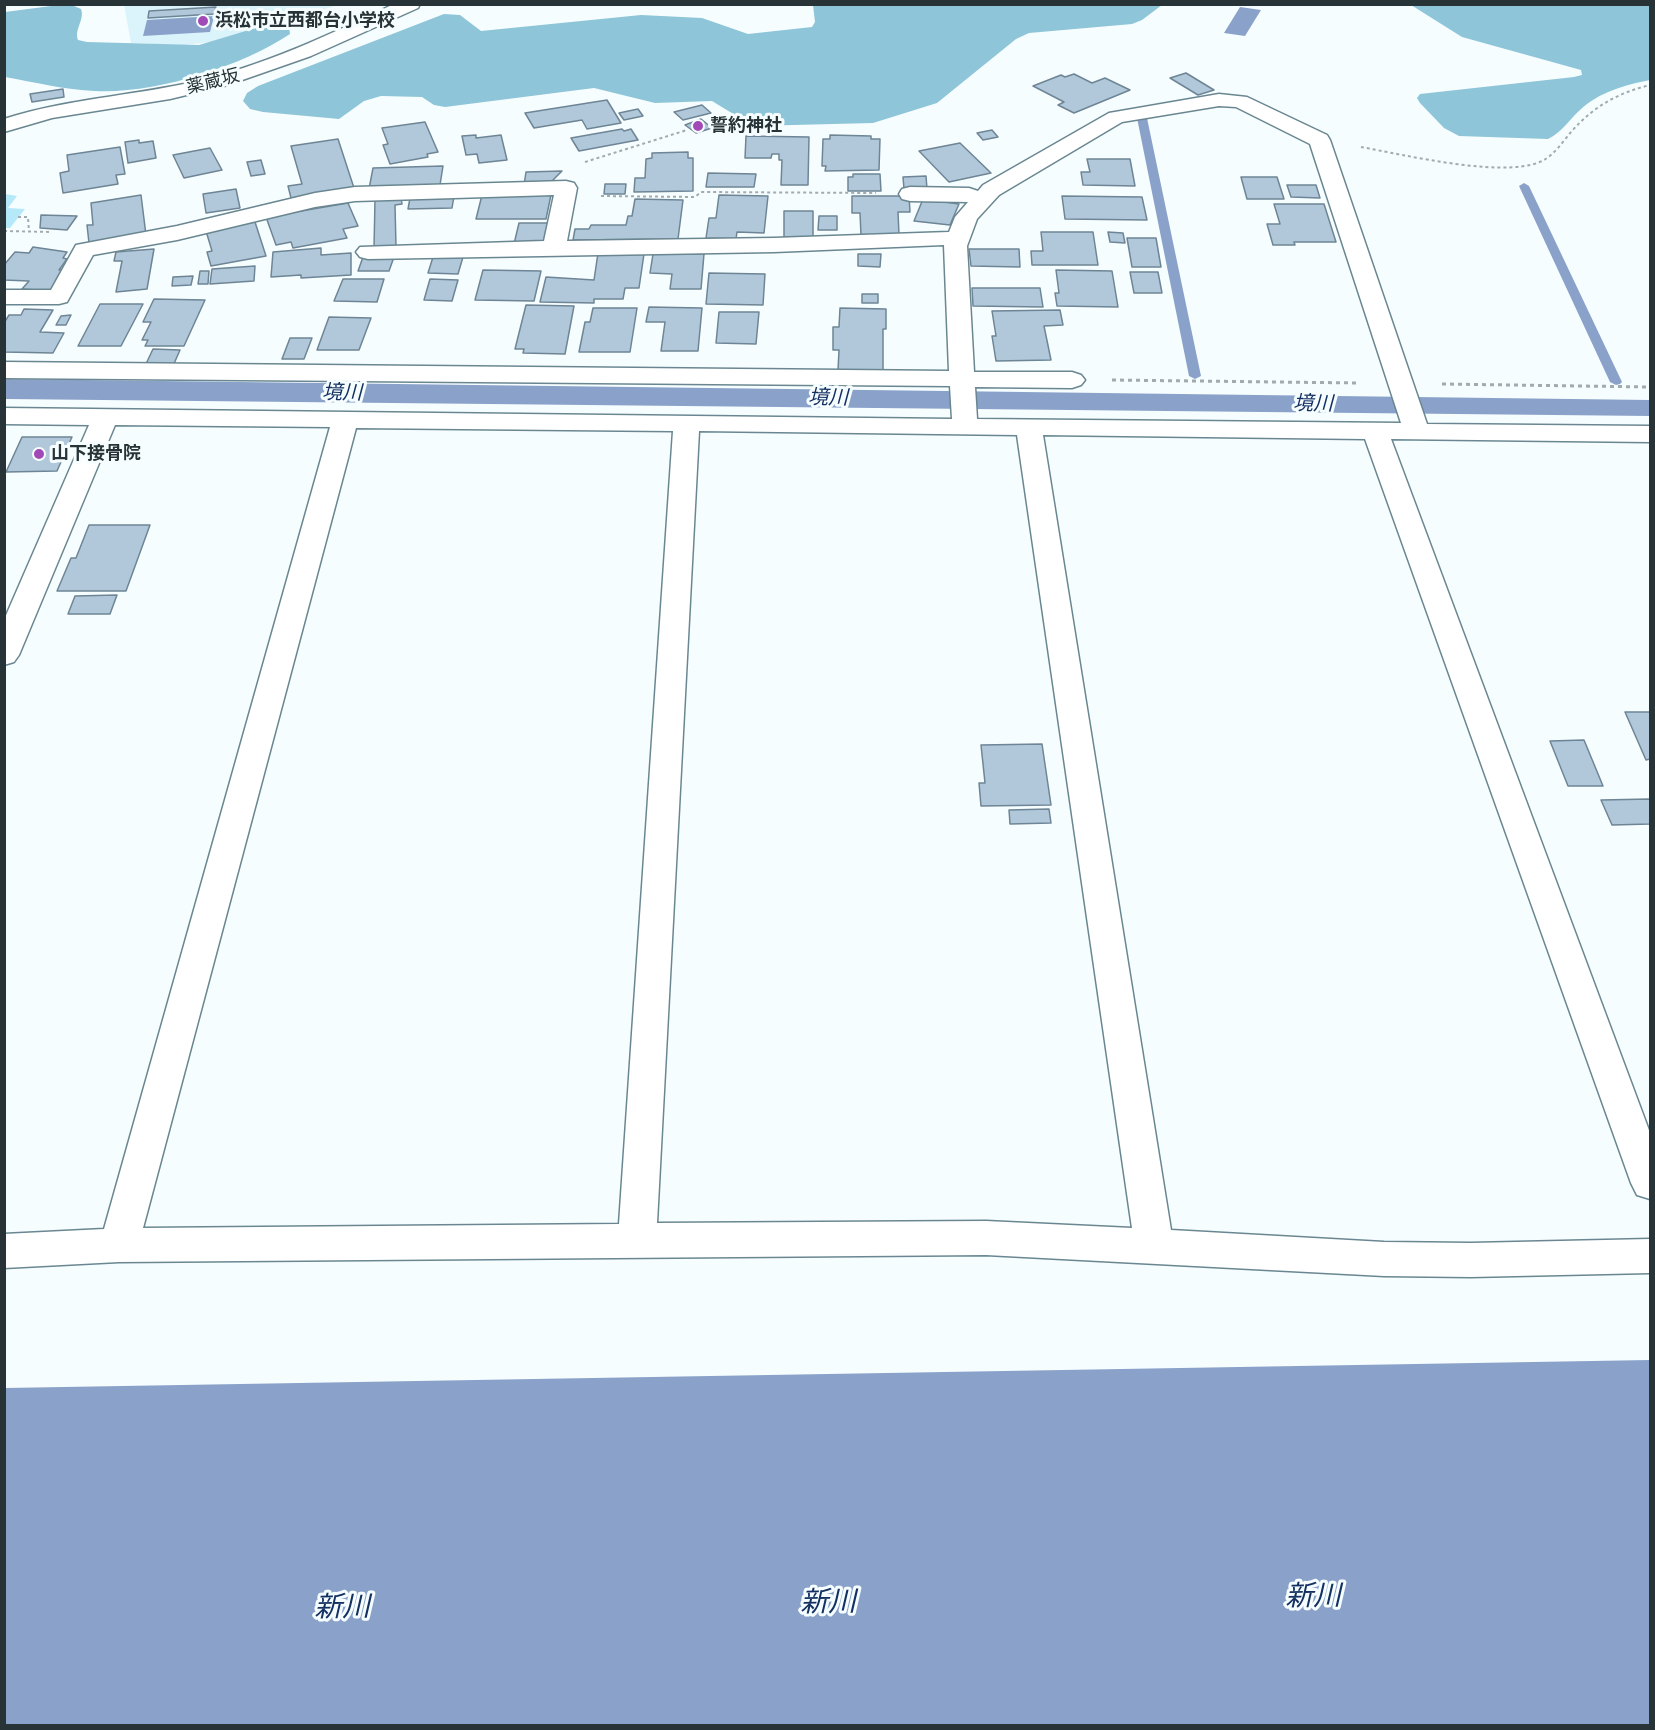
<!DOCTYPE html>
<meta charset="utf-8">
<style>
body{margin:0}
#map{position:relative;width:1655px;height:1730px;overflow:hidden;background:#f6fdff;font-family:"PT Sans Narrow",sans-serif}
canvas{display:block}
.frame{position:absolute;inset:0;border:6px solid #273337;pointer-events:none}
</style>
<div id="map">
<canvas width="1655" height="1730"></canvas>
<div class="frame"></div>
</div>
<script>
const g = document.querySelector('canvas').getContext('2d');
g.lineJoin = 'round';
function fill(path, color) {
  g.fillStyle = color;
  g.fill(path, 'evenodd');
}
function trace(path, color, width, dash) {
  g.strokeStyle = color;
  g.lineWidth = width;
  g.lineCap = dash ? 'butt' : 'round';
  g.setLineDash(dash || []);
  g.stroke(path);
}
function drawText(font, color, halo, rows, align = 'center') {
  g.font = font + ' "PT Sans Narrow","Noto Sans JP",sans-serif';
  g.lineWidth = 6;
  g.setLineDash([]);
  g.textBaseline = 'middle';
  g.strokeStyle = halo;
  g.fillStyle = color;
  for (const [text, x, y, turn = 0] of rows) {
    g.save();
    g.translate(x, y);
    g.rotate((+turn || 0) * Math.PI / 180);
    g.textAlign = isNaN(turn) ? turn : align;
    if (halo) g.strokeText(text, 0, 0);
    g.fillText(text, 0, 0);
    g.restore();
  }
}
fill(new Path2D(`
 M124,5H339L210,42L185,45L131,43Z`), '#dbf3fb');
fill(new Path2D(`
 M5,194L17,196L8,208L25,209L10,228H5Z`), '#b5e8f9');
fill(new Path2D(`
 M59,5L74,6L81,9C85,20 74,29 78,40L87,42L199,45L259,27L276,24L289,27L290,34C240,67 155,94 95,91C65,90 34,82 5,77V12Z
 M813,5H1162L1142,20L1132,24L1029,33L1016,39L937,103L873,123L753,126L712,101L655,103L594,88L445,107L434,105L422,97L381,96L364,101L339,119L263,112L250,109L243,101L247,93L258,86L444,14L460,15L481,31L641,15L702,18L748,34L812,27L815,22Z
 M1411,5H1650V80C1625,85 1599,92 1580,110C1569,120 1562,132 1548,139L1459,136L1444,128L1420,103L1417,98L1420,94L1574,77L1582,75L1581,70L1462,37Z`), '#8ec5d8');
fill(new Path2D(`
 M1240,7L1261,10L1245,36L1224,33Z
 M214,16L210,32L143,36L147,20Z
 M5,379L1650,400V416L5,399Z
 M1650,1360V1725H5V1388Z`), '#8aa2c9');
fill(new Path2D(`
 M1142,115L1147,118L1201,376L1195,379L1189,376L1137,118Z
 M1524,183L1529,186L1622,382L1620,384L1616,385L1610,382L1519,186Z`), '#8aa2c9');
const building = new Path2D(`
 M216,7L214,14L148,18L149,11Z
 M1186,73L1214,90L1198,95L1170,78Z
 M1074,74L1092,83L1105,78L1130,90L1074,113L1058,105L1064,102L1033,86L1061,75L1065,77Z
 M63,89L64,97L32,102L30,94Z
 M607,100L621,123L587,129L582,120L534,128L525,113Z
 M702,105L711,113L683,120L674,112Z
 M638,109L643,116L624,120L619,113Z
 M701,119L712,128L696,133L685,125Z
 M425,122L438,152L427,154L428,157L390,164L383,145L388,144L382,128Z
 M622,129L624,131L631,129L638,140L579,151L571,138Z
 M992,130L998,137L983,140L977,133Z
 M476,135V138L501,135L507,160L479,163L477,154L466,155L462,136Z
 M830,135L871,136V139H880L879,170L825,171L826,166H822L823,139H830Z
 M746,136L809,137L808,185H781L782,160H779V154H772L771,158H745Z
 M338,139L354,188L291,198L288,186L302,184L291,146Z
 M139,140V143L153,141L156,158L128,163L125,142Z
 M960,143L991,173L949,182L919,151Z
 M120,147L125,174L116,175L118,184L63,193L60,173L69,171L67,155Z
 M210,148L222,170L184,178L173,155Z
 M688,152V158H693V191L634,192L635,178H645L646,159L652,158V153Z
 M1087,159H1130L1135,186L1083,185L1081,172H1090Z
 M261,160L265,174L251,176L247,162Z
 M443,166L440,185L369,189L373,168Z
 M562,171L549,184L524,185L526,172Z
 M708,173L756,174L754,187H706Z
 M853,174H880L881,191H848V177H853Z
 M926,176L927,189H904L903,177Z
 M1241,177H1277L1284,199H1247Z
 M605,184H626L625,194H604Z
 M1287,185H1316L1320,198L1291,197Z
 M236,189L240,208L206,213L203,194Z
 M141,195L146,235L89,243L87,225H93L91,203Z
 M482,195H551L546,219H476Z
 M719,195L768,196L764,233L737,232L736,239L706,238L709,218H716Z
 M454,196L452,208L408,209L410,198Z
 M852,196H909L910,212H898L899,235H861L860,213H852Z
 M1062,196L1142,197L1147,220L1065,219Z
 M401,198L402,204L395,205L396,247L374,248L375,200Z
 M635,199L683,200L678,239L573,240L575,229H589L591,225H626L628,216H632Z
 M923,199L959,204L950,225L914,221Z
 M348,203L358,226L343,229L347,238L293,248L291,242L276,245L266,217Z
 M1274,204H1324L1336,242H1294L1295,245H1273L1267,224H1280Z
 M784,211H813V237H784Z
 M41,215L77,216L67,230L40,228Z
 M819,216H837V230H818Z
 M255,222L266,256L211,266L207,252L212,251L206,231Z
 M519,223H550L545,244H514Z
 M1041,232H1093L1098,265H1032L1031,251H1043Z
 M1108,232L1123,233L1125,243L1110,242Z
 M1127,238H1156L1161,267H1132Z
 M33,247L67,252L63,258L67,259L59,270H65L51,291L22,289L29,281L4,280V265L15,252L29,253Z
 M321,248V255L351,253V275L301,278V275L271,277L273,252Z
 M154,249L147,289L116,292L122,261H114L116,252Z
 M969,249H1019L1020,267L971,266Z
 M598,253L644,254L639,288H625L623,299H594V303L540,302L546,277L594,280Z
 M653,254H704L701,289H670L672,274L650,273Z
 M858,254H881L880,267L858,266Z
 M363,257H394L389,271H358Z
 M433,257H463L458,274L428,273Z
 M255,266L254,281L210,284L212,269Z
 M483,270L541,271L534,301L475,300Z
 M1056,270L1112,271L1118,307L1057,306L1055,293H1059Z
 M200,271H209L208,284H198Z
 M1130,272H1158L1162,293H1134Z
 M709,273L765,274L763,305L706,304Z
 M193,276L191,285L172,286L173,277Z
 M343,279H384L377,302L334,301Z
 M430,279L458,280L452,301L424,300Z
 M972,288H1040L1043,307L973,306Z
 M862,294H878V303H862Z
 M154,299L205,300L184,346H145L148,340H142L151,322H143Z
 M100,304H143L121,346H78Z
 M526,305L574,306L565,354L523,353L524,349H515Z
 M649,307L702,308L698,351H661L665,322H646Z
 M593,308H637L630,352H579L585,322H590Z
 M840,308L886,309V329H883V370H838L839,350H833V327H839Z
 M24,309L53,310L40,332L64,333L53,353L4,352V323L9,315H21Z
 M1060,310L1063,325L1044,326L1051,360L996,361L992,336H996L992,311Z
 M719,312H759L756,344L716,343Z
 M71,315L66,325H56L61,316Z
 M329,317L371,318L359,350H317Z
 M290,338H312L304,359H282Z
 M153,349L180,350L173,366H145Z
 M22,437H72L57,471L6,472Z
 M89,525H150L126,591H57L71,558H76Z
 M117,595L110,614H68L75,596Z
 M1625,712H1650V759L1646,760Z
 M1584,740L1603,786H1568L1550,741Z
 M1042,744L1051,805L981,806L979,783H985L981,745Z
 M1650,799V824L1612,825L1601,800Z
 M1049,809L1051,823L1010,824L1009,810Z`);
fill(building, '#b0c8da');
trace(building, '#6e8595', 1.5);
const minor = new Path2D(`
 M394,4H420L418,8L311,56L228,85L170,99L52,118L4,132V119C66,99 131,96 193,82C263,66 329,35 394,4Z
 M1219,94L1247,97L1327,135L1330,140L1427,424L1650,426V442L1391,439L1650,1133V1199L1637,1195L1631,1183L1365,439L1043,435L1171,1230L1384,1242L1471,1243L1650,1239V1273L1471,1277L1384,1276L986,1255L119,1262L4,1268V1234L104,1229L330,427L115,425L19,655L14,662L4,665V620L89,425L4,424V408L952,419L950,386L4,378V362L949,371L944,245L774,252L368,259L360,257L356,252L360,247L544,241L554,195L355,201L315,207L177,240L93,255L67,302L59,304H4V290H51L76,245L177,226L315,193L355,187L566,181L574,183L577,188L567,241L774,238L949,232L955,217L968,202L910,201L902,199L899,194L902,189L910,187L969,188L978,191L983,185L1109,113ZM1219,106L1236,107L1310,144L1401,423L977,419L975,387L1072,388L1081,385L1085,380L1081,375L1072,372H974L967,246L977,219L999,195L1122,122ZM356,428L673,431L619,1224L143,1228ZM699,431L1017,435L1132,1228L986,1221L657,1223Z`);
trace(minor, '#6a8791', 3);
trace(new Path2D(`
 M1361,147C1401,154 1515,182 1547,158C1557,151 1564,140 1572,131C1594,106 1618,93 1650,85
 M585,162L687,130
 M601,196L695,197L701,192L876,193
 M18,217H28L29,232
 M4,231L52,232`), '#a1aaad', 2, [3, 3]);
trace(new Path2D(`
 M1112,380L1359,383
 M1442,384L1650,387`), '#a1aaad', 3, [4, 4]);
fill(minor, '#fff');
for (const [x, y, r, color] of [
 [203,21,6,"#a149b6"],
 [698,126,6,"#a149b6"],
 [39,454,6,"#a149b6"]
]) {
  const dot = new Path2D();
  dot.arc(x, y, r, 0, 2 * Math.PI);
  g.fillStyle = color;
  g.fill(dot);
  trace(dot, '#f6fdff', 2);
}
drawText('bold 18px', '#273337', '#f6fdff', [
 ["浜松市立西都台小学校",215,21],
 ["誓約神社",710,126],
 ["山下接骨院",51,454]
], 'left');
drawText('18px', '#273337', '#f6fdff', [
 ["薬蔵坂",213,82,-14]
]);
drawText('italic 20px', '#133061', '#f6fdff', [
 ["境川",342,393,1],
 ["境川",828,398,1],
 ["境川",1313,404,1]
]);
drawText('italic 28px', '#133061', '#f6fdff', [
 ["新川",1313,1597,-1],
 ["新川",828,1603,-1],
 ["新川",342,1608,-1]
]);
</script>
